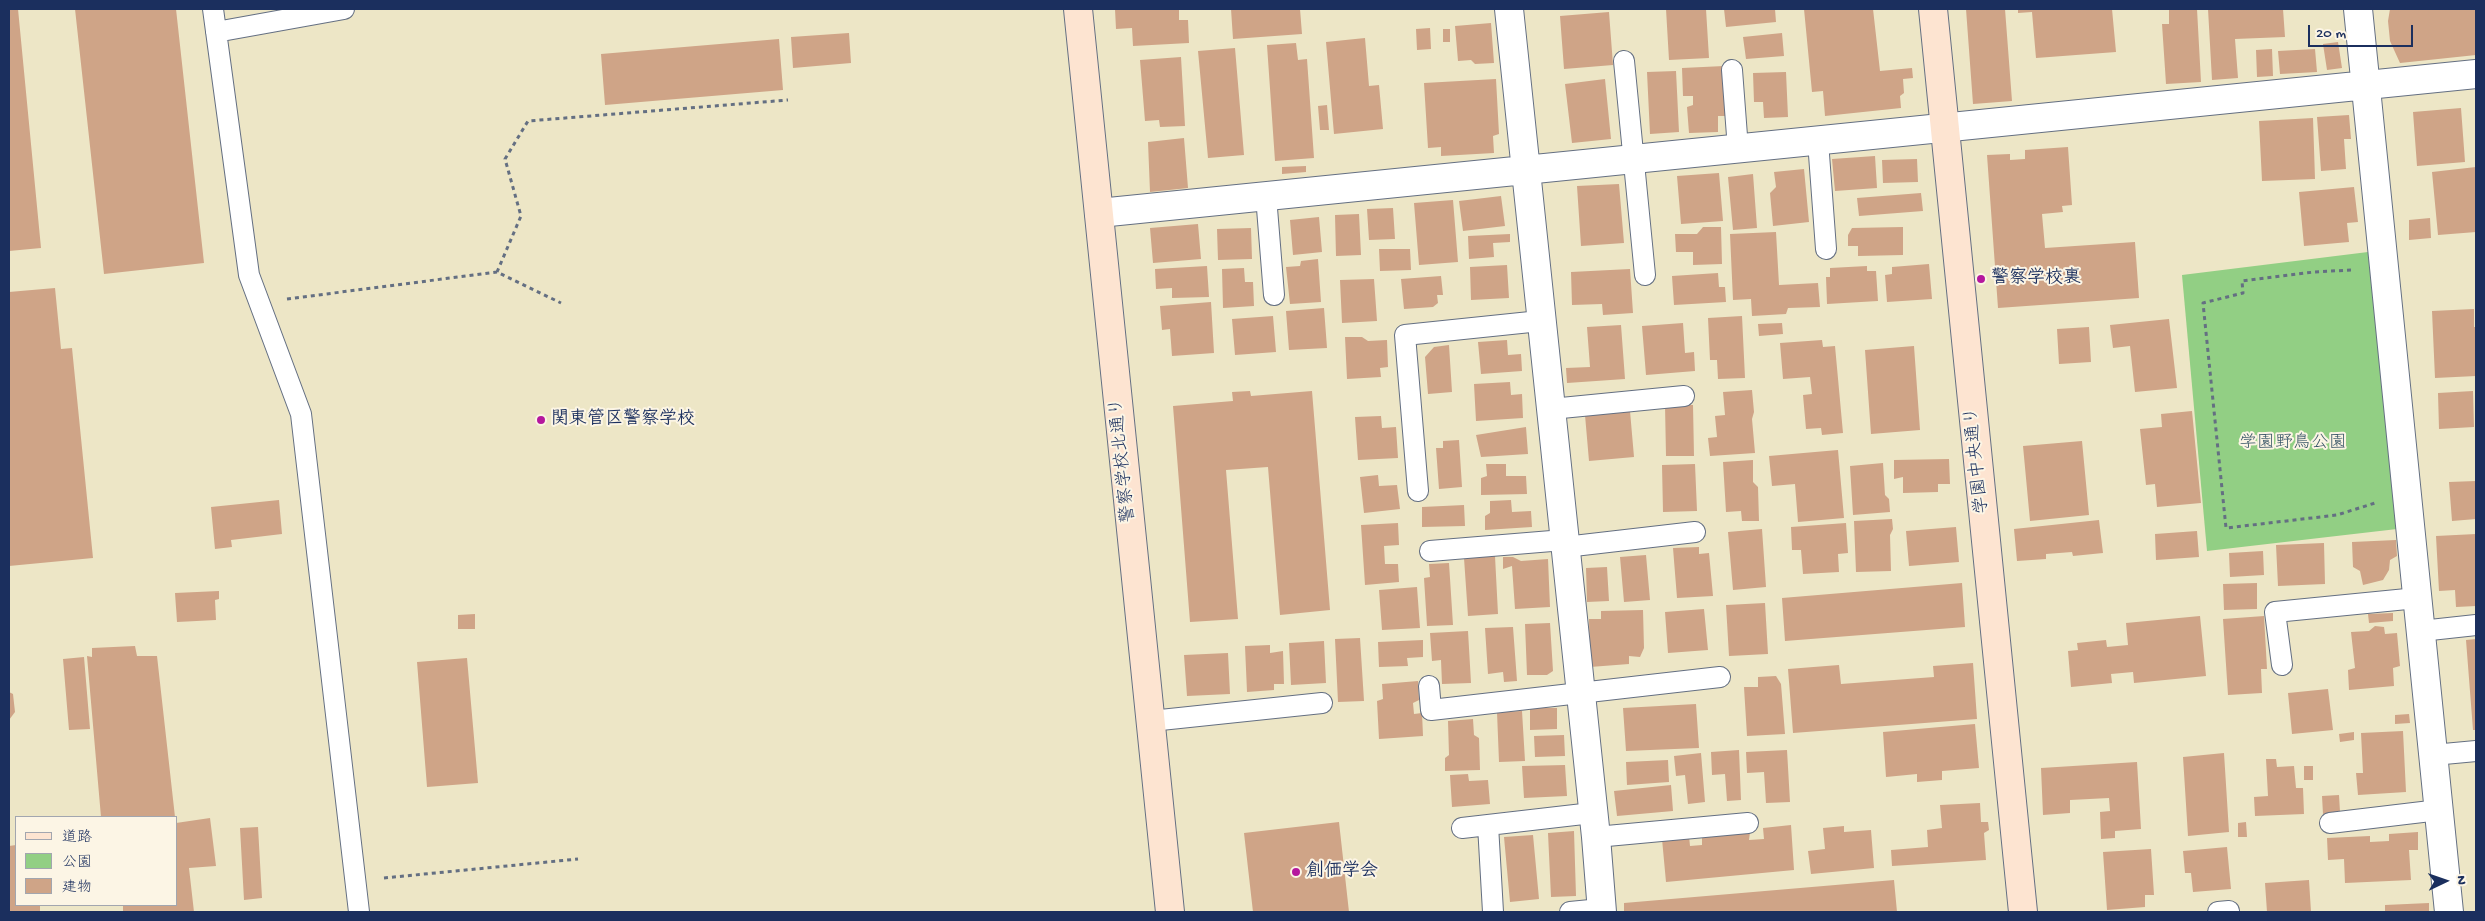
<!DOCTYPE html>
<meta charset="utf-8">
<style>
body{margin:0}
#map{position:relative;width:2485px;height:921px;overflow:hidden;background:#ede6c6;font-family:"Gochi Hand","Klee One",sans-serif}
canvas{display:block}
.frame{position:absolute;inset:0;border:10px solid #1b2f5e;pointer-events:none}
.legend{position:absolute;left:15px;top:816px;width:162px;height:90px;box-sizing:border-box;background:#fcf5e5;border:1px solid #a2a6af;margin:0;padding:6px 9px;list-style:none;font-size:15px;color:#1b2f5e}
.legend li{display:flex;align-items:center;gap:10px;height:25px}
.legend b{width:25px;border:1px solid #a2a6af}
.north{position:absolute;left:2420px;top:856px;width:50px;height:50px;-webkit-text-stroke:4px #fcf5e5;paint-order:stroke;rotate:87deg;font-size:14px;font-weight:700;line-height:20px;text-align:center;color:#1b2f5e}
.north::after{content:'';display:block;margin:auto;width:18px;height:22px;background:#1b2f5e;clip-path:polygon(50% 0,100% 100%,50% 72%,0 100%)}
.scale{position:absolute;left:2308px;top:25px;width:105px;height:22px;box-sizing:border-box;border:2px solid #1b2f5e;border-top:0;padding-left:6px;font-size:15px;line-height:18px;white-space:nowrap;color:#1b2f5e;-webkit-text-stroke:4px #fcf5e5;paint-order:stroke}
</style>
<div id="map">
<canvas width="2485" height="921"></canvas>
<div class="frame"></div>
<ul class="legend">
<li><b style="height:6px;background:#fde4d1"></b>道路</li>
<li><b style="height:14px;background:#92cf84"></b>公園</li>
<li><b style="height:14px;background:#cfa487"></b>建物</li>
</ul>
<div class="north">N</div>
<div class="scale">20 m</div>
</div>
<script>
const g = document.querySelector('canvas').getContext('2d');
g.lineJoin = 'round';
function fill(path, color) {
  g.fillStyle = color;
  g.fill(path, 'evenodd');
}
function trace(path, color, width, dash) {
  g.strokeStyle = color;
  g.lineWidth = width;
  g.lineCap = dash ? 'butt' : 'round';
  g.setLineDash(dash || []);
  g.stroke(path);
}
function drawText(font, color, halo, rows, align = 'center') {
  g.font = font + ' "Gochi Hand","Klee One",sans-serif';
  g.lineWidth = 4;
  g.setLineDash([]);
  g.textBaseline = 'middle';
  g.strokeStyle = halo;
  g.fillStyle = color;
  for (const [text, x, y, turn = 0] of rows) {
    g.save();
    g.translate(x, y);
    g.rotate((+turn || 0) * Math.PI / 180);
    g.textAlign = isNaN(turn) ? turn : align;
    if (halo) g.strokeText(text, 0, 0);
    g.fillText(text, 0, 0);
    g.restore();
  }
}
fill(new Path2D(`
 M2368,252L2397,529L2207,551L2182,275Z`), '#92cf84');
fill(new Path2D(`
 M9,9H18L41,248L9,251Z
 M75,9H176L204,263L104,274Z
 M1115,9H1179V20H1188L1189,43L1133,46L1132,28L1116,29Z
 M1231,9H1300L1302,34L1233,39Z
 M1666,9H1706L1709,58L1669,60Z
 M1724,9H1775L1776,22L1726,27Z
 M1804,9H1873L1880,71L1912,68L1913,78L1903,79L1904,93L1900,96L1901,108L1825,116L1823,91L1812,92Z
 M1966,9H2005L2012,101L1973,104Z
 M2018,9H2112L2116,52L2036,58L2032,12L2018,13Z
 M2169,9H2197L2201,82L2166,84L2162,24H2169Z
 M2208,9H2283L2285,37L2235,39L2238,78L2212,80Z
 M2390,9H2476V55L2400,63L2390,41L2388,21Z
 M1609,12L1613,65L1564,69L1560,16Z
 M1491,23L1494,63L1475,64L1471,60L1458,61L1455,26Z
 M1430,28L1431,49L1417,50L1416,29Z
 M1443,29H1450V42H1443Z
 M849,33L851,63L793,68L791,37Z
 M1782,33L1784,56L1746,59L1743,37Z
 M1365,38L1369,86L1379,85L1383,129L1334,134L1326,42Z
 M779,39L783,90L605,105L601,54Z
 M2338,42L2342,68L2327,70L2323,44Z
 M1296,43L1298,60L1307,59L1314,158L1275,161L1267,45Z
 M1235,48L1244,155L1208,158L1198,51Z
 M2272,49L2273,76L2257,77L2256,50Z
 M2315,49L2317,72L2280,74L2278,51Z
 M1181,57L1185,126L1160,127L1159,120L1145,121L1140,60Z
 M1724,66L1726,116H1718V132L1689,133L1687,107L1693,105V96H1683L1682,68Z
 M1676,71L1679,132L1650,134L1647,72Z
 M1786,72L1788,117L1764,118L1763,102H1754L1753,73Z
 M1496,79L1499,134L1493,136L1494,153L1441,156V147L1428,148L1424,83Z
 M1605,79L1611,139L1572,143L1565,84Z
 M1327,105L1329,130H1320L1318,106Z
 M2461,108L2465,162L2417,166L2413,112Z
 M2349,115L2351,139H2344L2346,169L2321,171L2317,117Z
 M2313,118L2315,179L2262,181L2259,121Z
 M1184,138L1188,188L1150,192L1148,142Z
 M2068,147L2072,205L2062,206L2063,212L2042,214L2045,248L2135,242L2139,298L1998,308L1987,155L2010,154V160L2025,159V150Z
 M1875,156L1877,188L1835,191L1832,159Z
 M1917,159L1918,182L1883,183L1882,160Z
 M1306,166V172L1282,174V167Z
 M2476,167V232L2438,235L2432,172Z
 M1804,169L1809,222L1773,226L1770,193L1776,187L1774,172Z
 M1719,173L1723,221L1681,224L1677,176Z
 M1753,174L1757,228L1733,230L1728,177Z
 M1619,184L1624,243L1581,246L1577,186Z
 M2354,187L2358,222L2347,223L2349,242L2304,246L2299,192Z
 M1921,193L1923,211L1859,216L1857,198Z
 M1501,196L1505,226L1463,231L1459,201Z
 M1453,200L1458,262L1419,265L1414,203Z
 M1393,208L1395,239L1369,240L1367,209Z
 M1359,214L1361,255L1336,256L1335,215Z
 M1319,217L1322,252L1293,255L1290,220Z
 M2430,218L2431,238L2409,240V220Z
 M1198,224L1201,259L1153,263L1150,228Z
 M1703,227H1721L1722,264L1693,265V252H1676L1675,234H1697Z
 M1903,227V255L1858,256V246H1848V235L1852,228Z
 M1251,228L1252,259L1218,260L1217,229Z
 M1776,232L1779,285L1818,283L1820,307L1788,308L1786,314L1752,316L1751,299L1733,300L1730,234Z
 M1510,234V242L1493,243L1494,257L1469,259L1468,236Z
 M1379,249H1410L1411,270L1380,271Z
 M1318,259L1321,302L1290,304L1286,267L1300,266L1301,261Z
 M1929,264L1932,299L1887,302L1885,275L1892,274V267Z
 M1507,265L1509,298L1471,300L1470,267Z
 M1207,266L1209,297L1172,298V288L1156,289L1155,269Z
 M1867,266V271H1876L1878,301L1827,304L1826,277H1830V268Z
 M1244,268L1245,282H1253L1254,306L1223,308L1222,269Z
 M1630,269L1633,313L1603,315L1602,304L1572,305L1571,272Z
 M1718,273L1719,287H1725L1726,302L1674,305L1672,276Z
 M1441,276L1443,295H1437L1438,303L1433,307L1404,309L1401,279Z
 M1374,279L1377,321L1342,323L1340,280Z
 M55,288L61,349L72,348L93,558L9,566V292Z
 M1211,302L1214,353L1172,356L1170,329L1162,330L1160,306Z
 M1324,308L1327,348L1289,350L1286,311Z
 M2474,309V327H2476V376L2435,378L2432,311Z
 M1273,316L1276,352L1235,355L1232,319Z
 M1742,316L1745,378L1718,379L1717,360H1710L1708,318Z
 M2169,319L2177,388L2135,392L2130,346L2113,348L2110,325Z
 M1683,323L1685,353L1694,352L1695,371L1646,375L1642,326Z
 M1782,323L1783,334L1759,336L1758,324Z
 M1621,325L1625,379L1567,383L1566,368L1590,367L1587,327Z
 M2089,327L2091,362L2059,364L2057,329Z
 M1345,337H1362L1368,341L1387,340L1388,367L1380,368L1381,377L1347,379Z
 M1507,340L1508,355L1521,354L1522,371L1481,374L1478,342Z
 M1822,340L1823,347L1835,346L1843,433L1822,435L1821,428L1806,429L1803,395L1812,394L1810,377L1783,379L1780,343Z
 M1449,345L1452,392L1428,394L1425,357L1434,347Z
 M1914,346L1920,430L1871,434L1865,350Z
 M1510,382L1511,395L1522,394L1523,418L1476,421L1474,384Z
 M1752,390L1754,412L1752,419L1755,453L1710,456L1708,438L1717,437L1715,416L1725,415L1723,392Z
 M1250,391L1251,396L1312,391L1330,610L1280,615L1268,467L1226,470L1238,619L1190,622L1173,406L1233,401L1232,392Z
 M2473,391L2474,427L2439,429L2438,393Z
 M1665,405H1693L1694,456H1666Z
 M1630,411L1634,457L1589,461L1585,415Z
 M2192,411L2201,503L2157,507L2155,484L2146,485L2140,429L2162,427L2161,414Z
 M1381,416L1382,428L1396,427L1398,458L1358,460L1355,417Z
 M1526,427L1528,454L1481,457L1476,435Z
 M1459,440L1462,487L1439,489L1436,448H1443V441Z
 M2082,441L2089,515L2030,521L2023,446Z
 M1838,450L1844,518L1798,522L1795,484L1772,486L1769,456Z
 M1949,459L1950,484H1938V492L1903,493V477L1894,479V460Z
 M1753,460V482L1758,487L1759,521H1742L1741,511L1726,512L1723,462Z
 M1883,463L1885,495L1889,499L1890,512L1853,515L1850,466Z
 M1486,464H1506V476H1526L1527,494L1481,495V478L1487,476Z
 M1695,464L1697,511L1663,512L1662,465Z
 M1378,475L1379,486L1397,485L1400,509L1364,513L1360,477Z
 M2476,481V519L2452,521L2449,482Z
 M279,500L282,534L231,540L232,547L215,549L211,507Z
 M1511,500L1512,512L1531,511L1532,527L1485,530V516L1490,513V501Z
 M1464,505L1465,526L1422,527V507Z
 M1892,519L1893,529L1890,535L1891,571L1856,572L1854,521Z
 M2099,520L2103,553L2073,556L2072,552L2046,554V559L2017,561L2014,529Z
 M1398,523L1399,545L1384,546L1385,564H1398L1399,582L1365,585L1361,525Z
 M1846,523L1848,553L1838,554L1839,572L1803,574L1801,550H1792L1791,527Z
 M1956,527L1959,562L1909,566L1906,531Z
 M1762,529L1766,587L1733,590L1728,532Z
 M2197,531L2199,557L2156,560L2155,534Z
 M2476,534V606L2456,607L2455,590L2439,591L2436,536Z
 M2396,540L2397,556L2390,560L2389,570L2383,580L2363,585L2360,571L2353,567L2352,542Z
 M2324,543L2325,584L2278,586L2276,545Z
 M1699,547V554L1709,553L1713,596L1677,598L1673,548Z
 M2263,551L2264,575L2230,577L2229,553Z
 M1646,555L1650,600L1624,602L1620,557Z
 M1495,556L1498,614L1468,616L1464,558Z
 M1503,557H1513L1521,561L1548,559L1550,607L1515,609L1512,566L1503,569Z
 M1449,563L1453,625L1427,626L1424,578L1430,577L1429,564Z
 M1607,567L1609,601L1587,602L1586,568Z
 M1962,583L1965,627L1785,641L1782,598Z
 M2257,583V609L2224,610L2223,584Z
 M1417,587L1420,628L1382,630L1379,590Z
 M219,591V599L215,600L216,620L177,622L175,593Z
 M1765,603L1768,654L1729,656L1726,605Z
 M1704,609L1708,650L1668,653L1665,612Z
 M1643,610L1644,648L1640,657L1629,656V664L1590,667L1589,619H1601V611Z
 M2393,613V621L2369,623L2368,614Z
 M475,614V629H458V615Z
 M2200,616L2206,676L2134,683L2133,672L2111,674L2112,683L2071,687L2068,651L2078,650L2077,643L2106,640L2107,647L2128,645L2126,623Z
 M2264,616L2267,669H2261L2262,693L2228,695L2223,619Z
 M1550,623L1553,671L1547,675H1527L1525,624Z
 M2375,626L2384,627L2385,634L2397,633L2400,666L2393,668L2394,686L2349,690L2348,670L2355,668L2351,632L2369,631Z
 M1513,627L1517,681L1504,682L1503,672L1488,674L1485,628Z
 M1468,631L1471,683L1442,684L1441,660L1432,661L1430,633Z
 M1360,638L1364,701L1338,702L1335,639Z
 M2476,639V730H2473L2466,640Z
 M1423,640V657L1407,658L1408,666L1379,667L1378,642Z
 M1324,641L1326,683L1291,685L1289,643Z
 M1270,645V653L1283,651L1284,684H1274V690L1247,692L1245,646Z
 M135,646L137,656H157L175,817H101L87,656L92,657V648Z
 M1228,653L1230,694L1187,696L1184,655Z
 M84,657L90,729L69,730L63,659Z
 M467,658L478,783L427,787L417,662Z
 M1973,663L1977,719L1793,733L1788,669L1839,665L1841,684L1934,677L1933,666Z
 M1776,676L1781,684L1785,734L1747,736L1744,687H1758V677Z
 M1418,681L1419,700L1413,703L1414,714L1422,713L1423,736L1379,739L1377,701L1383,699L1382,684Z
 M2328,689L2333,730L2292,734L2288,693Z
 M9,692L13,694L15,712L9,720Z
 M1696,704L1699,748L1626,751L1623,708Z
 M1530,708H1557V729L1530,730Z
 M1522,711L1525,761L1499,762L1497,712Z
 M2409,714L2410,723L2395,724V715Z
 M1473,719L1474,735L1479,738L1480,770L1445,771V758L1449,755L1448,721Z
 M1975,724L1979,768L1942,771V780L1917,782V774L1886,777L1883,732Z
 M2403,731L2406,792L2358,795L2356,773H2363L2361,733Z
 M2354,732V740L2340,742L2339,734Z
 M1564,735L1565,756L1535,757L1534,736Z
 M1739,750L1741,800L1727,801L1725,774L1712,775L1711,752Z
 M1787,750L1790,802L1766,803L1764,772L1747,773L1746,752Z
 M1701,753L1705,802L1688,804L1685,775L1676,776L1674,756Z
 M2224,753L2229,832L2188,836L2183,757Z
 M2266,759H2276L2277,767L2294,766L2296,788H2303L2304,814L2255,816L2254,797L2268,796Z
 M1668,760L1669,782L1627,785L1626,762Z
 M2137,762L2141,829L2115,831V838L2101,839L2100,812L2110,811L2109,798L2070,800V813L2043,815L2041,768Z
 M1565,765L1567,796L1524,798L1522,766Z
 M2304,766H2313V780H2304Z
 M1468,774L1469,781L1488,780L1490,804L1452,807L1450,775Z
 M1671,785L1673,811L1617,816L1614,791Z
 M2339,795L2340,812L2323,814L2322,796Z
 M1980,803L1981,822H1988L1989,830L1984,833L1986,860L1892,866L1891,850L1928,847L1927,830L1942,828L1940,805Z
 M210,818L216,866L189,868L194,912H123V905H176V823Z
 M1339,822L1349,912H1253L1244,833Z
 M2246,822L2247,837H2238V823Z
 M1791,825L1794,870L1666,882L1662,839L1689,836L1690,846L1702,845V836L1750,832L1749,840L1764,839L1763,828Z
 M1844,826V832L1871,830L1874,868L1811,874L1808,851L1825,849L1823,828Z
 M258,827L262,898L244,900L240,828Z
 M1574,831L1576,896L1551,897L1548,833Z
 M2418,832V850H2409L2411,880L2345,883L2344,859L2328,860L2327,838L2370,836V842L2389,841V834Z
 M1533,835L1539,899L1510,902L1504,837Z
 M16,845V905H40V912H9V846Z
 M2227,847L2231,889L2193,892L2191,873H2185L2183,851Z
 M2151,849L2154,895H2145V907L2107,910L2103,852Z
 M1894,880L1897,912H1624V903Z
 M2309,880L2311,912H2267L2265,883Z
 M2429,903V912H2385V905Z`), '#cfa487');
const lane = new Path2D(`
 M213,9L249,275L301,414L359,912
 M216,32L344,9
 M1624,61L1645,275
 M1732,70L1738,149
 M1818,141L1826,249
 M1266,196L1274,295
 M1551,409L1684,396
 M1418,491L1405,335L1540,321
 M1565,547L1695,532
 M1430,551L1564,540
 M2421,631L2476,625
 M2282,665L2275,612L2417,598
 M1429,686L1431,710L1720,677
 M1151,721L1322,703
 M2433,755L2476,751
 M2330,823L2439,810
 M1488,825L1493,912
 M1462,828L1592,813
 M1596,837L1748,823
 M1570,912L1601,909
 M2218,912L2229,911`);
const street = new Path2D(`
 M1509,9L1596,837L1602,912
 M2358,9L2449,912
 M1099,213L2476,74`);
const secondary = new Path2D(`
 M1078,9L1170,912
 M1933,9L2023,912`);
trace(lane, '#646f82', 22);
trace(street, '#646f82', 30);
trace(secondary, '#646f82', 30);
trace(new Path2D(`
 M2351,270L2314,272L2242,281L2243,293L2203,303L2226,528L2337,515L2375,503
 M497,272L521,216L505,159L528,121L788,100
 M287,299L497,272L561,303
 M384,878L578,859`), '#646f82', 3, [4, 4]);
trace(lane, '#fff', 20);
trace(street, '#fff', 28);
trace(secondary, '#fde4d1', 28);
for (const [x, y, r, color] of [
 [1981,279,5,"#b5179e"],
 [541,420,5,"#b5179e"],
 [1296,872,5,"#b5179e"]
]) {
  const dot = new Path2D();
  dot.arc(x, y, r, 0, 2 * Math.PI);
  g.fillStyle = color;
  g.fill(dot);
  trace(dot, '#fcf5e5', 2);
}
drawText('bold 18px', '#1b2f5e', '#fcf5e5', [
 ["警察学校裏",1991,279],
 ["関東管区警察学校",551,420],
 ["創価学会",1306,872]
], 'left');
drawText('18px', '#395768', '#fcf5e5', [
 ["学園野鳥公園",2293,444]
]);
drawText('18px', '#1b2f5e', '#fcf5e5', [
 ["警察学校北通り",1124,460,-96],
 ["学園中央通り",1978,460,-96]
]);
</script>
